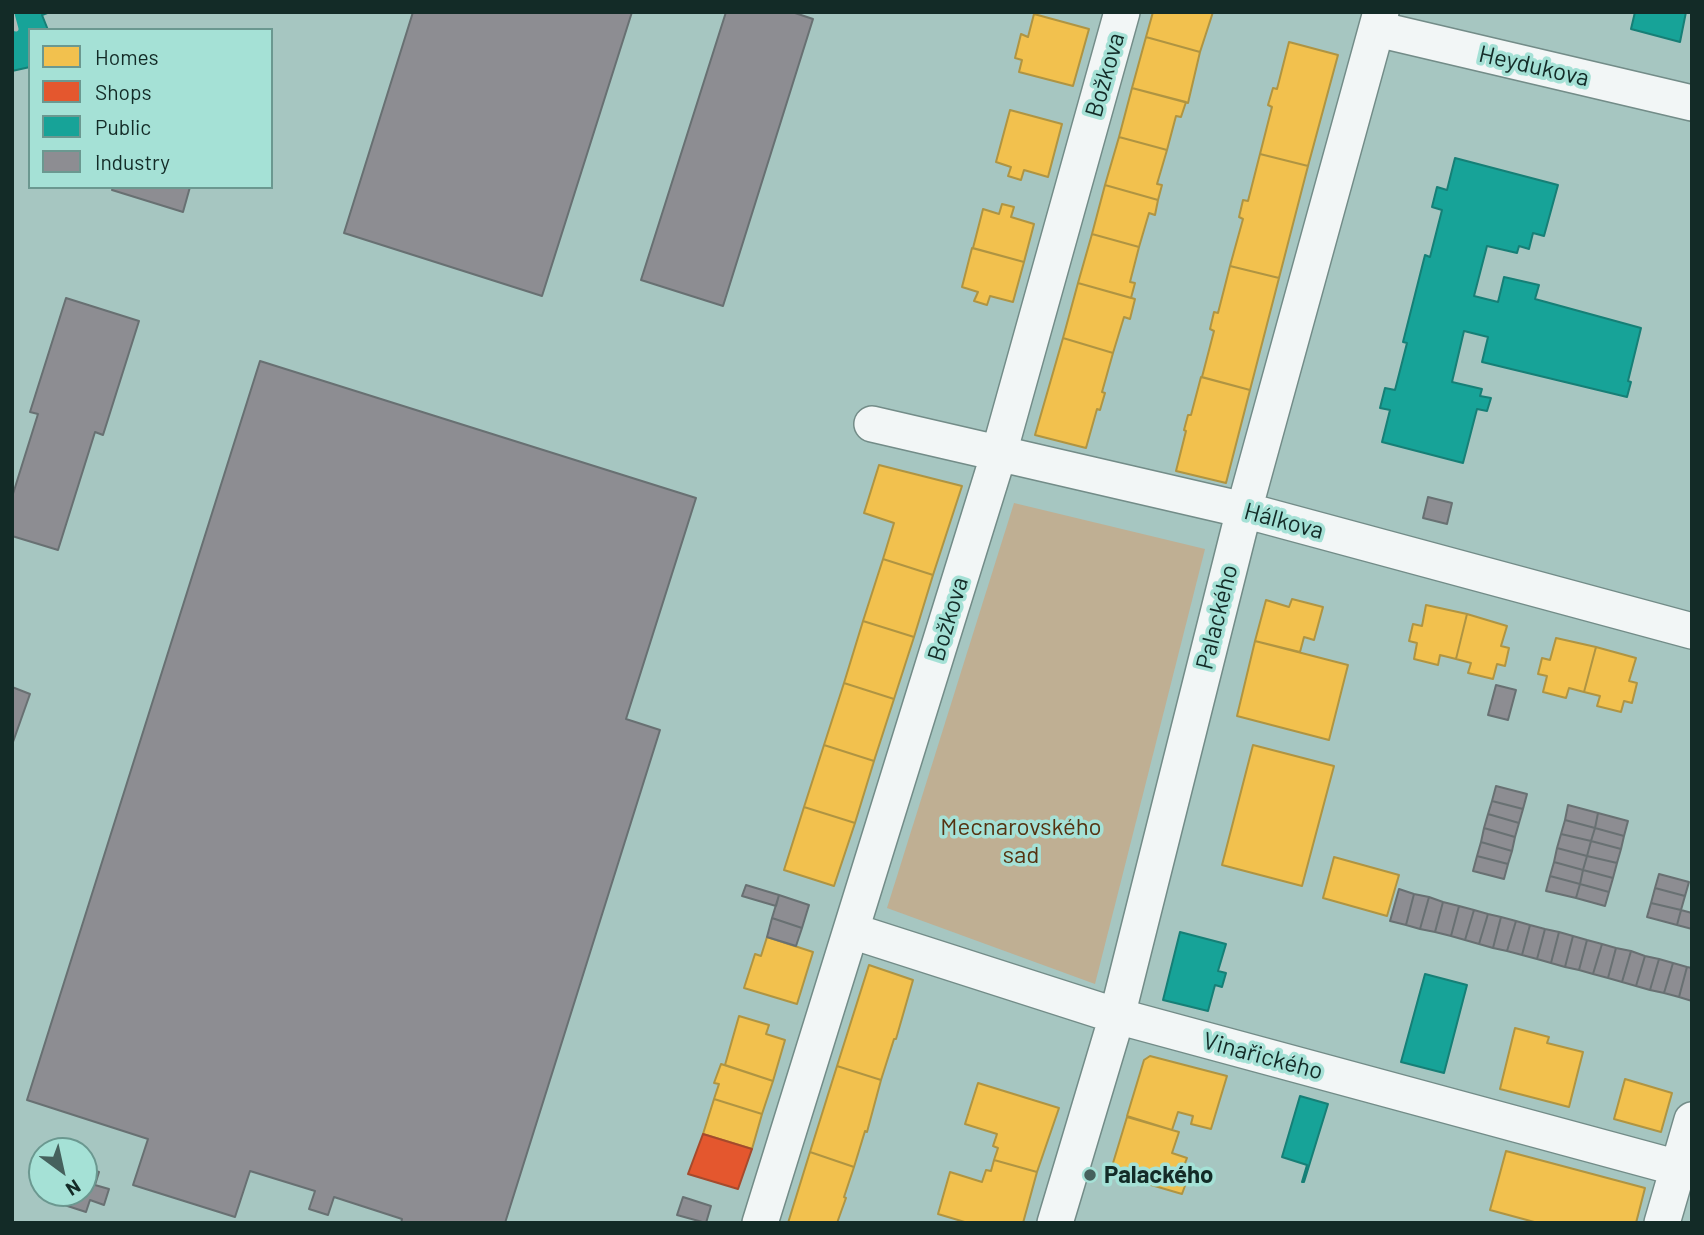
<!DOCTYPE html>
<meta charset="utf-8">
<style>
body{margin:0}
#map{position:relative;width:1704px;height:1235px;overflow:hidden;background:#a6c6c1;font-family:Barlow,sans-serif}
canvas{display:block}
.frame{position:absolute;inset:0;border:14px solid #132b27;pointer-events:none}
.legend{position:absolute;left:28px;top:28px;width:245px;height:161px;box-sizing:border-box;background:#a5e1d6;border:2px solid #6b9890;margin:0;padding:9px 12px;list-style:none;font-size:21px;color:#132b27}
.legend li{display:flex;align-items:center;gap:14px;height:35px}
.legend b{width:35px;border:2px solid #6b9890}
.north{position:absolute;left:28px;top:1137px;width:70px;height:70px;box-sizing:border-box;background:#a5e1d6;border:2px solid #6b9890;border-radius:50%;rotate:147deg;font-size:19px;font-weight:700;line-height:28px;text-align:center;color:#132b27}
.north::after{content:'';display:block;margin:auto;width:24px;height:32px;background:#46615d;clip-path:polygon(50% 0,100% 100%,50% 72%,0 100%)}
</style>
<div id="map">
<canvas width="1704" height="1235"></canvas>
<div class="frame"></div>
<ul class="legend">
<li><b style="height:19px;background:#f2c14e"></b>Homes</li>
<li><b style="height:19px;background:#e4572e"></b>Shops</li>
<li><b style="height:19px;background:#17a398"></b>Public</li>
<li><b style="height:19px;background:#8d8d92"></b>Industry</li>
</ul>
<div class="north">N</div>
</div>
<script>
const g = document.querySelector('canvas').getContext('2d');
g.lineJoin = 'round';
function fill(path, color) {
  g.fillStyle = color;
  g.fill(path, 'evenodd');
}
function trace(path, color, width, dash) {
  g.strokeStyle = color;
  g.lineWidth = width;
  g.lineCap = dash ? 'butt' : 'round';
  g.setLineDash(dash || []);
  g.stroke(path);
}
function drawText(font, color, halo, rows, align = 'center') {
  g.font = font + ' Barlow,sans-serif';
  g.lineWidth = 7;
  g.setLineDash([]);
  g.textBaseline = 'middle';
  g.strokeStyle = halo;
  g.fillStyle = color;
  for (const [text, x, y, turn = 0] of rows) {
    g.save();
    g.translate(x, y);
    g.rotate((+turn || 0) * Math.PI / 180);
    g.textAlign = isNaN(turn) ? turn : align;
    if (halo) g.strokeText(text, 0, 0);
    g.fillText(text, 0, 0);
    g.restore();
  }
}
fill(new Path2D(`
 M1014,503L1205,549L1095,984L887,908Z`), '#bfaf93');
const homes = new Path2D(`
 M1153,12H1213L1200,52L1146,37Z
 M1034,14L1089,29L1073,86L1019,72L1022,60L1015,58L1021,34L1028,37Z
 M1146,37L1200,52L1188,103L1132,88Z
 M1289,42L1338,55L1308,166L1260,154L1272,107L1268,105L1273,88L1277,89Z
 M1132,88L1186,102L1181,117L1176,116L1167,150L1119,137Z
 M1010,110L1062,124L1048,177L1024,170L1021,180L1008,176L1011,167L996,162Z
 M1119,137L1167,150L1157,184L1162,185L1158,200L1105,185Z
 M1260,154L1308,166L1279,278L1230,266L1243,219L1239,217L1243,200L1248,201Z
 M1105,185L1158,200L1155,215L1149,213L1139,247L1092,234Z
 M1002,204L1014,207L1011,217L1034,224L1024,262L973,248L983,209L999,214Z
 M1092,234L1139,247L1130,282L1135,283L1131,298L1078,283Z
 M972,248L1024,262L1013,302L990,296L987,305L974,301L978,292L962,287Z
 M1230,266L1279,278L1250,390L1202,377L1214,331L1210,329L1214,312L1218,313Z
 M1078,283L1135,299L1130,319L1124,317L1113,353L1063,338Z
 M1063,338L1113,353L1102,392L1105,393L1100,410L1097,409L1086,448L1035,435Z
 M1201,377L1250,390L1226,483L1176,471L1186,431L1184,430L1188,415H1191Z
 M879,465L962,486L933,575L883,559L894,523L864,513Z
 M883,559L933,575L914,637L863,621Z
 M1292,599L1323,607L1314,640L1304,637L1300,652L1255,641L1266,600L1289,607Z
 M1426,605L1467,614L1456,659L1440,655L1438,665L1414,659L1417,643L1409,641L1413,624L1422,626Z
 M1467,614L1507,626L1501,646L1509,648L1505,666L1497,664L1493,679L1468,673L1471,663L1456,659Z
 M863,621L914,637L894,699L844,683Z
 M1556,638L1596,647L1584,692L1569,688L1566,698L1543,692L1547,676L1538,674L1542,658L1550,660Z
 M1255,641L1348,665L1329,740L1237,716Z
 M1596,647L1636,658L1629,681L1637,683L1632,703L1624,701L1621,712L1597,706L1600,696L1584,692Z
 M844,683L894,699L874,761L824,745Z
 M824,745L874,761L855,823L804,807Z
 M1253,745L1334,766L1302,886L1222,865Z
 M804,807L855,823L834,886L784,870Z
 M1334,857L1399,875L1387,916L1323,898Z
 M767,937L813,952L797,1004L744,988L755,954L761,956Z
 M869,965L913,980L896,1039H894L881,1080L837,1066Z
 M739,1016L769,1025L766,1034L785,1040L773,1081L725,1065Z
 M1515,1028L1549,1037L1547,1043L1583,1052L1569,1107L1500,1089Z
 M1150,1056L1227,1076L1211,1129L1191,1124L1193,1116L1178,1112L1172,1130L1127,1116L1144,1060Z
 M721,1064L773,1081L762,1114L714,1099L719,1084L714,1083Z
 M837,1066L881,1080L867,1132L865,1131L854,1167L810,1152Z
 M1625,1079L1672,1093L1661,1132L1614,1119Z
 M978,1083L1059,1108L1037,1172L994,1160L998,1148L993,1146L997,1134L965,1124Z
 M714,1099L762,1114L752,1149L703,1134Z
 M1127,1117L1179,1132L1172,1153L1187,1158L1182,1171L1168,1167L1165,1177L1186,1183L1182,1194L1110,1173Z
 M1506,1151L1645,1188L1636,1223H1538L1490,1210Z
 M810,1152L854,1167L844,1197L846,1198L837,1223H788Z
 M994,1160L1037,1172L1023,1223H968L938,1214L950,1172L982,1182L986,1170L991,1171Z`);
fill(homes, '#f2c14e');
trace(homes, '#af9442', 2);
const shops = new Path2D(`
 M703,1134L752,1149L738,1189L688,1174Z`);
fill(shops, '#e4572e');
trace(shops, '#a54a2c', 2);
const public = new Path2D(`
 M12,12H50L42,15L48,30H30V67L12,71Z
 M1635,12H1686L1680,42L1631,29Z
 M1455,158L1558,185L1544,236L1533,233L1529,249L1519,246L1517,253L1487,246L1474,296L1498,302L1504,277L1539,285L1535,299L1641,328L1628,381L1631,382L1627,397L1482,362L1488,337L1464,331L1452,382L1482,389L1480,396L1491,398L1487,411L1477,409L1463,463L1382,442L1390,410L1380,408L1385,388L1395,390L1407,343L1403,342L1425,255L1430,257L1442,210L1432,207L1437,187L1447,190Z
 M1180,932L1226,944L1218,971L1226,973L1222,987L1215,985L1208,1011L1163,1000Z
 M1425,974L1467,985L1444,1073L1401,1062Z
 M1300,1096L1328,1104L1304,1182H1302L1307,1165L1282,1157Z`);
fill(public, '#17a398');
trace(public, '#167f76', 2);
const industry = new Path2D(`
 M413,12H632L542,296L344,233Z
 M726,12H792L813,19L723,306L641,280Z
 M113,187H190L183,212L112,190Z
 M66,298L139,321L103,435L95,432L58,550L12,536V497L38,414L30,412Z
 M260,361L696,498L626,719L660,730L505,1223H401L402,1219L334,1197L328,1215L309,1209L315,1191L250,1171L235,1217L133,1185L148,1139L27,1100Z
 M1428,497L1452,503L1447,524L1423,518Z
 M1496,685L1516,690L1508,720L1488,715Z
 M12,687L30,694L13,742L12,741Z
 M1496,786L1527,794L1523,809L1492,801Z
 M1492,801L1523,809L1519,823L1488,814Z
 M1568,805L1598,813L1595,828L1565,820Z
 M1598,813L1628,821L1624,836L1595,828Z
 M1488,814L1519,823L1515,837L1484,828Z
 M1565,820L1595,828L1591,841L1561,834Z
 M1484,828L1515,837L1512,851L1481,842Z
 M1595,828L1624,836L1621,849L1591,841Z
 M1561,834L1591,841L1587,856L1557,848Z
 M1591,841L1621,849L1617,863L1587,856Z
 M1481,842L1512,851L1508,864L1477,856Z
 M1557,848L1587,856L1583,870L1554,862Z
 M1477,856L1508,864L1504,879L1473,871Z
 M1587,856L1617,863L1613,878L1583,870Z
 M1554,862L1583,870L1580,884L1550,876Z
 M1583,870L1613,878L1609,892L1580,884Z
 M1659,874L1689,882L1685,896L1655,888Z
 M1550,876L1580,884L1576,898L1546,891Z
 M1580,884L1609,892L1605,906L1576,898Z
 M746,885L779,895L776,906L742,896Z
 M1655,888L1685,896L1681,910L1651,903Z
 M1399,889L1414,894L1406,925L1390,921Z
 M1414,894L1429,897L1420,929L1406,925Z
 M779,895L809,905L802,928L772,918Z
 M1429,897L1443,902L1435,932L1420,929Z
 M1443,902L1459,906L1451,936L1435,932Z
 M1651,903L1681,910L1677,925L1647,917Z
 M1459,906L1474,910L1465,940L1451,936Z
 M1474,910L1488,914L1479,944L1465,940Z
 M1681,910L1692,913V929L1677,925Z
 M1488,914L1501,917L1493,948L1479,944Z
 M1501,917L1516,921L1507,951L1493,948Z
 M772,918L802,928L796,946L767,937Z
 M1516,921L1530,925L1522,955L1507,951Z
 M1530,925L1545,929L1537,959L1522,955Z
 M1545,929L1559,932L1551,963L1537,959Z
 M1559,932L1573,936L1565,967L1551,963Z
 M1573,936L1587,940L1579,970L1565,967Z
 M1587,940L1602,944L1593,974L1579,970Z
 M1602,944L1616,948L1608,978L1593,974Z
 M1616,948L1631,951L1622,982L1608,978Z
 M1631,951L1645,956L1636,986L1622,982Z
 M1645,956L1659,959L1650,990L1636,986Z
 M1659,959L1673,963L1664,993L1650,990Z
 M1673,963L1687,967L1679,997L1664,993Z
 M1687,967L1692,968V1001L1679,997Z
 M84,1167L99,1172L95,1185L109,1189L104,1205L90,1200L86,1212L52,1201L55,1193H84Z
 M683,1197L711,1206L706,1223L677,1215Z`);
fill(industry, '#8d8d92');
trace(industry, '#687072', 2);
const minor = new Path2D(`
 M1377,29L1692,103
 M872,424L1244,510L1692,631
 M852,931L1117,1016L1678,1168
 M760,1223L999,453L1122,12
 M1055,1223L1117,1016L1244,510L1381,12
 M1662,1223L1692,1120`);
trace(minor, '#738c88', 38);
trace(minor, '#f2f6f6', 35);
trace(new Path2D(`
 M12,14L16,29`), '#b1bab8', 5);
for (const [x, y, r, color] of [
 [1090,1175,7,"#46615d"]
]) {
  const dot = new Path2D();
  dot.arc(x, y, r, 0, 2 * Math.PI);
  g.fillStyle = color;
  g.fill(dot);
  trace(dot, '#a5e1d6', 2.5);
}
drawText('24px', '#132b27', '#a5e1d6', [
 ["Heydukova",1534,66,13],
 ["Božkova",1105,75,-74],
 ["Hálkova",1284,521,15],
 ["Palackého",1217,617,-76],
 ["Božkova",948,619,-73],
 ["Vinařického",1263,1056,15]
]);
drawText('24px', '#553210', '#a5e1d6', [
 ["Mecnarovského",1021,827],
 ["sad",1021,855]
]);
drawText('bold 24px', '#132b27', '#a5e1d6', [
 ["Palackého",1104,1175]
], 'left');
</script>
